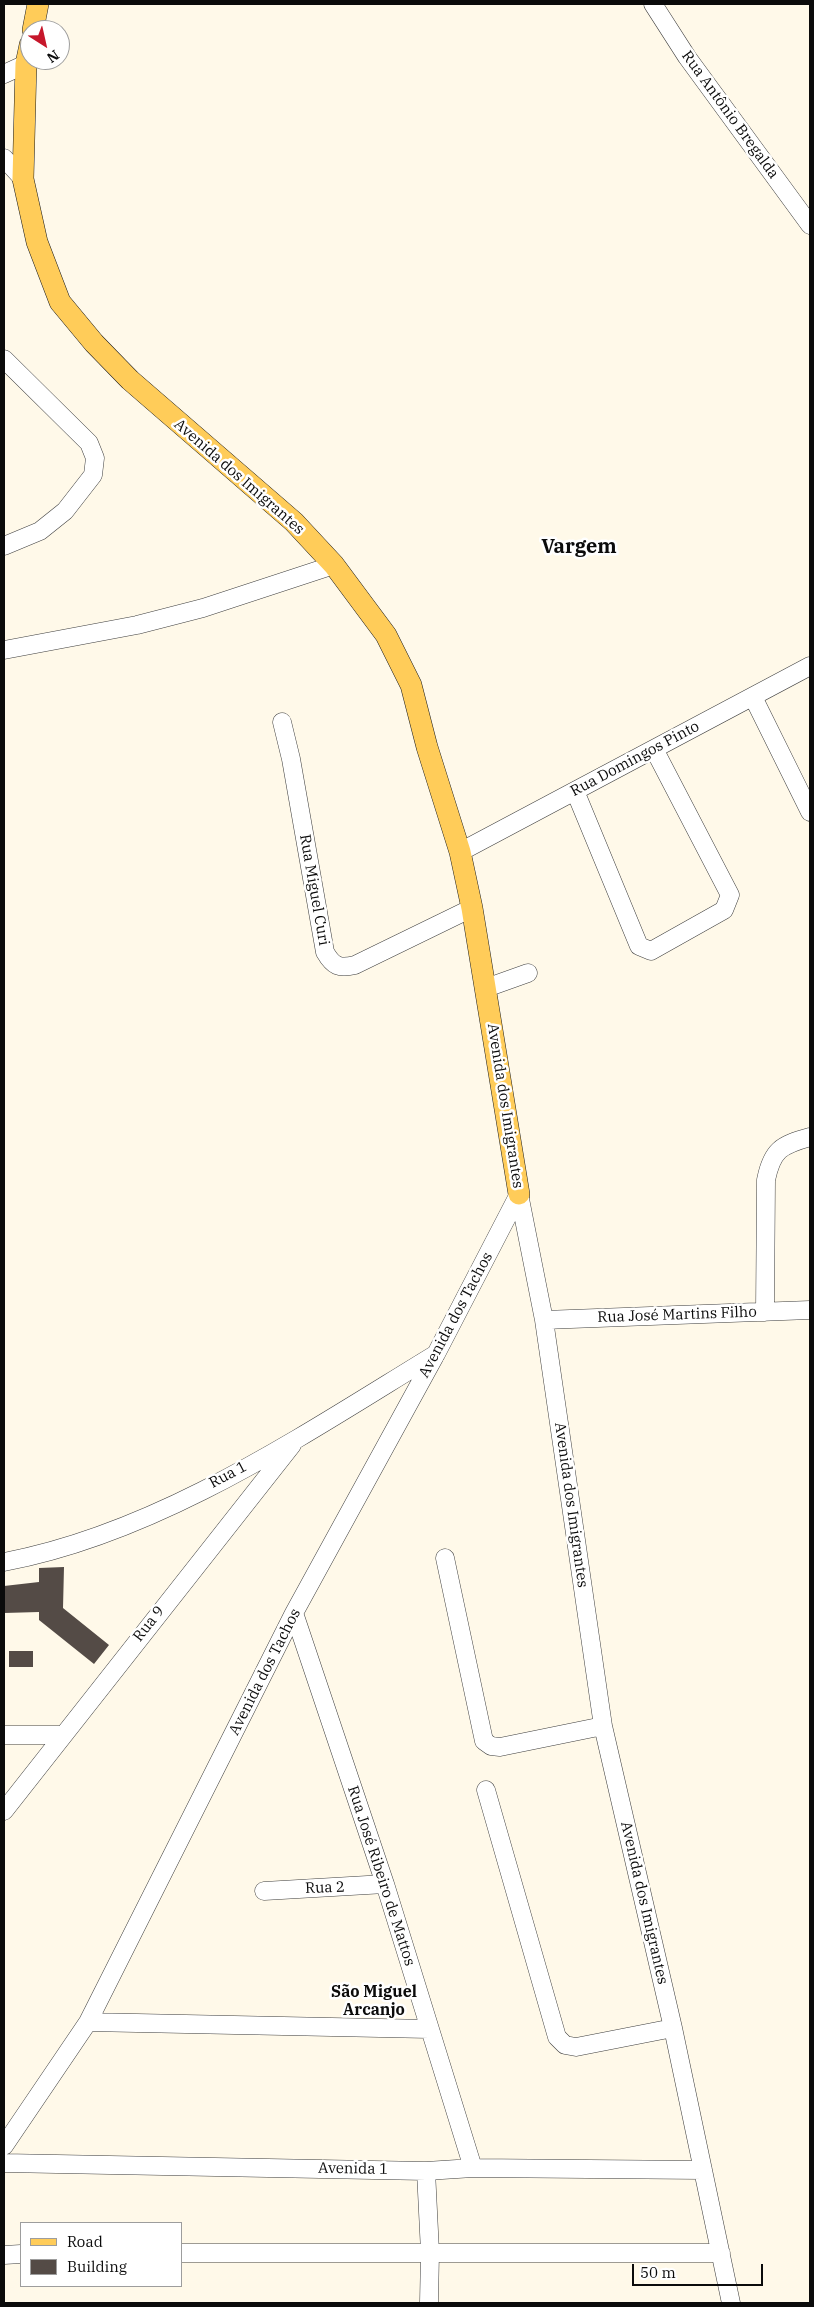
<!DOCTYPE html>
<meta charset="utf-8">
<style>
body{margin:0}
#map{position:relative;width:814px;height:2307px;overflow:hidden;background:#fff9e9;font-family:"IBM Plex Serif",serif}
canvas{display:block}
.frame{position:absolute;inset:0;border:5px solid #0b0b0b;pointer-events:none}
.legend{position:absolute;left:20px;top:2222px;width:162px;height:65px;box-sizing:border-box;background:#fff;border:1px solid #9d9d9d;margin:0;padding:6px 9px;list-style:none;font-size:15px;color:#0b0b0b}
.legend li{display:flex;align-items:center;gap:10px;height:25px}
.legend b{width:25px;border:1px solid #9d9d9d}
.north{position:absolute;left:20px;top:20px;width:50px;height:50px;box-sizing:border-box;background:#fff;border:1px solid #9d9d9d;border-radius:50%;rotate:145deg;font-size:14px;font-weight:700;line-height:20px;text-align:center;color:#0b0b0b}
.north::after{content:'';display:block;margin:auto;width:18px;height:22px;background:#c6172b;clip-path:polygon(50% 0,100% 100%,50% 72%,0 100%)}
.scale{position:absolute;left:632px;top:2264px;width:131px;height:22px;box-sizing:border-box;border:2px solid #0b0b0b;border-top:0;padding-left:6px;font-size:15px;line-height:18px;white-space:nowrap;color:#0b0b0b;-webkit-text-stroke:4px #fff;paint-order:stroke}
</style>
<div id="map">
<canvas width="814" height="2307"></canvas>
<div class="frame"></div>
<ul class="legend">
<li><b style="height:6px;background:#ffcc59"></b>Road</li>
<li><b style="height:14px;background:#544b46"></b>Building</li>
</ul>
<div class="north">N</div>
<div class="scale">50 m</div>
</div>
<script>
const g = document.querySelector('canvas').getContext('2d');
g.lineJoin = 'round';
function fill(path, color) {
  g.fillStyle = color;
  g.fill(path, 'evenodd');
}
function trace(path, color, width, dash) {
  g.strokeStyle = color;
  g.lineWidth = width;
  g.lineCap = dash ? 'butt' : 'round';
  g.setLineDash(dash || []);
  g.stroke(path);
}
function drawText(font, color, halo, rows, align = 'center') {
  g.font = font + ' "IBM Plex Serif",serif';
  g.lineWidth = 5;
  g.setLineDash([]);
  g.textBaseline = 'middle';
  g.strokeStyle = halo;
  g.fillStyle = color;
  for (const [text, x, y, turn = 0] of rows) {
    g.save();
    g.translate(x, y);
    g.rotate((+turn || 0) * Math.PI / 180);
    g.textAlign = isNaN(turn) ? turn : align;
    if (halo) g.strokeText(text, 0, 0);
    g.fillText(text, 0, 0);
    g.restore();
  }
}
fill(new Path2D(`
 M64,1567L63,1608L109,1645L94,1664L39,1620V1612L4,1613V1586L39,1582V1568Z
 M9,1651H33V1667H9Z`), '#544b46');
const minor = new Path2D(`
 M653,4L687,57L810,225
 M4,74L26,64
 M4,158L23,179
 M4,359L89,443L95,458L93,475L65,511L40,531L4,546
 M4,650L137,625L203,608L334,565
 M753,697L810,812
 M282,722L291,759L325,952C333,966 339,969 355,965L472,908
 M575,791L639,946L651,951L724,910L730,895L654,749
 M460,852L810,666
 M486,988L528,973
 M519,1194L544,1320L603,1726L673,2028L731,2303
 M765,1312L766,1180C772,1150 781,1145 810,1137
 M544,1320L810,1310
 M445,1558L484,1741L491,1746L500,1747L603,1726
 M4,1562C159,1533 303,1435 436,1354
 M294,1613L385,1884L473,2168
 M4,1735H61
 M486,1790L557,2037L565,2045L576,2047L673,2028
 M4,1811L292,1445
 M264,1891L385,1884
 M88,2022L429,2029
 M4,2146L88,2022L294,1613L436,1354L519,1194
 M4,2163L426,2171L473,2168L703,2170
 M426,2171L430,2252L429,2303
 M181,2253H721
 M4,2255L21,2254`);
const major = new Path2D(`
 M33,30L38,4
 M30,45L26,64L23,179L37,242L60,302L94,343L130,380L294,522L334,565L386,635L411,685L427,747L460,852L472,908L519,1194`);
trace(minor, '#3e3e3e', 19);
trace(major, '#1c1c1c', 22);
trace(minor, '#fff', 18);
trace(major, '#ffcc59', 21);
drawText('15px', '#0b0b0b', '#fff', [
 ["Rua Antônio Bregalda",730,115,54],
 ["Avenida dos Imigrantes",239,477,41],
 ["Rua Domingos Pinto",635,759,-28],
 ["Rua Miguel Curi",314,890,80],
 ["Avenida dos Imigrantes",505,1106,81],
 ["Avenida dos Tachos",456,1315,-62],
 ["Rua José Martins Filho",677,1315,-2],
 ["Rua 1",228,1475,-28],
 ["Avenida dos Imigrantes",571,1505,82],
 ["Rua 9",149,1624,-52],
 ["Avenida dos Tachos",265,1672,-63],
 ["Rua José Ribeiro de Mattos",381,1876,72],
 ["Rua 2",325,1888,-2],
 ["Avenida dos Imigrantes",644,1903,77],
 ["Avenida 1",353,2169,1]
]);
drawText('bold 16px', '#0b0b0b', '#fff', [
 ["São Miguel",374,1992],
 ["Arcanjo",374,2010]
]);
drawText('bold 20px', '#0b0b0b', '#fff', [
 ["Vargem",579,547]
]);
</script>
